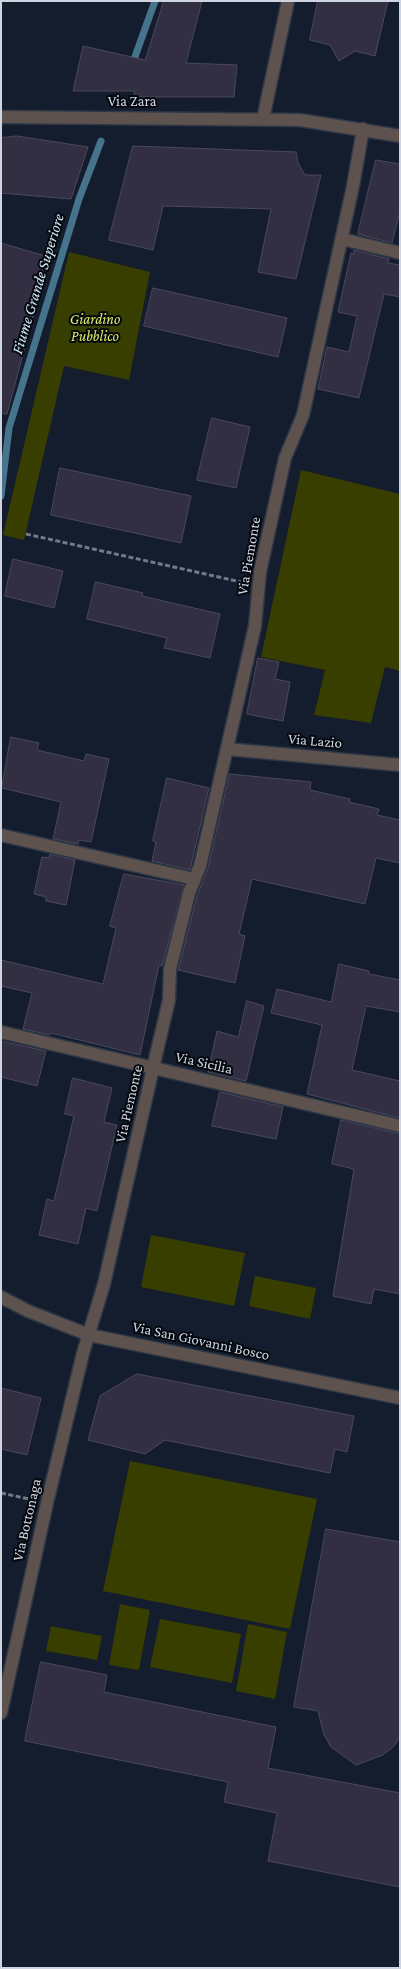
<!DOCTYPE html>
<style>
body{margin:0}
#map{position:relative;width:401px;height:1969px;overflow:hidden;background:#131d2d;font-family:"Crimson Pro",serif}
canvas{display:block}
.frame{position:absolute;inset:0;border:2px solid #ced5e0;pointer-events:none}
</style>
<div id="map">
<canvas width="401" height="1969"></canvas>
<div class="frame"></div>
</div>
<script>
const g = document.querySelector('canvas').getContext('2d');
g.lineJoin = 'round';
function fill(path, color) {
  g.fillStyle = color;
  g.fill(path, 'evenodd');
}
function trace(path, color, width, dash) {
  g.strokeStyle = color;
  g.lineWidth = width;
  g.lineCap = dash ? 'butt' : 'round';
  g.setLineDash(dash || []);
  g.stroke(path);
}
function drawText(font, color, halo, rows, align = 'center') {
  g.font = font + ' "Crimson Pro",serif';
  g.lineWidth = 4;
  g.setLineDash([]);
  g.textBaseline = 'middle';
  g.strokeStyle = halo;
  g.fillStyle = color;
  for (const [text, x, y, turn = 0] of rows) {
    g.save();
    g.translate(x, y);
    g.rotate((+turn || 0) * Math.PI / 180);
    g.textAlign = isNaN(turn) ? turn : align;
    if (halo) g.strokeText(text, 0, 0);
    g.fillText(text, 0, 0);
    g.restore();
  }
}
fill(new Path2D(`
 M69,252L150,272L129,380L64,366L24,540L3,535Z
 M301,470L400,494V671L385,667L371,723L314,715L325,670L261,657Z
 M151,1235L245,1253L234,1306L141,1287Z
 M255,1276L316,1288L310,1319L249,1306Z
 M130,1461L317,1499L290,1629L103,1591Z
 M120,1604L150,1610L139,1670L109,1665Z
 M160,1619L241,1634L232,1683L150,1667Z
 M248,1624L287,1632L275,1699L236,1691Z
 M51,1626L102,1636L97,1660L46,1651Z`), '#383d00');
trace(new Path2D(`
 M132,65L155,1
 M1,496L9,428L79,199L101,141`), '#46748c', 7);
const building = new Path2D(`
 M164,1H202L186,63L237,65L234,97H133L135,91H73L83,46L145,60Z
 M318,1H388L375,56L355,51L339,61L330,45L310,40Z
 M17,136L88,147L71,199L1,193V138Z
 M133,146L296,152L298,163L305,175H321L296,279L258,272L271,209L163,206L153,250L109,240Z
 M376,160L400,164V211L392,243L358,234Z
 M1,243L49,257L7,414L1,413Z
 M354,250L389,259L388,263L400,265V297L384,294L359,398L318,389L327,347L349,352L357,316L338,312L351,253L354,254Z
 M153,288L287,318L278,357L144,326Z
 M212,418L250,427L236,488L197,480Z
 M60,468L191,496L181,543L51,515Z
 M13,559L63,571L54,608L5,596Z
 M96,582L143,593L142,596L220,614L210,658L164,648L167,638L87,619Z
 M258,658L279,662L275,679L290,682L283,721L247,714Z
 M11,737L39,743L37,750L84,761L86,754L109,759L91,842L79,840L78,844L53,839L61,802L2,788Z
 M230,774L311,782L310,790L350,799L349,802L379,809L377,815L400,820V863L376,858L365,904L252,879L239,934L245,936L235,983L178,970L197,896L208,868Z
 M167,778L209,788L190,870L152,861L156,842L153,841Z
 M50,854L75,860L66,905L46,901V897L34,894L42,857L49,858Z
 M124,874L184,885L162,966L159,965L140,1055L51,1033L50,1035L23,1029L32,993L1,986V960L103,984L116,928L110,926Z
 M339,964L369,971V974L400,980V1012L366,1006L352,1070L400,1081V1118L307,1094L322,1025L271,1013L277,989L331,1002Z
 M247,1001L264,1006L246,1081L208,1072L217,1031L238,1037Z
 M1,1041L46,1051L37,1086L1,1077Z
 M73,1078L112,1088L104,1122L117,1125L97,1211L86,1208L78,1244L39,1235L47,1199L54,1201L74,1116L65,1114Z
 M220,1092L283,1107L276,1139L212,1126Z
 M341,1120L400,1134V1294L374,1289L371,1304L333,1296L354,1169L332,1164Z
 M137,1374L354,1416L347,1452L335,1449L330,1473L165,1440L145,1454L88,1440L100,1396Z
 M1,1388L41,1398L27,1455L1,1449Z
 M326,1529L400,1542V1737L394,1746L383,1755L356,1765L331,1747L324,1735L318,1711L294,1707Z
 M41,1662L107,1675L104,1692L276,1727L268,1768L400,1793V1887L268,1861L277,1813L224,1802L228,1782L25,1741Z`);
fill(building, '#332f43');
trace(building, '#4c485d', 1);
const minor = new Path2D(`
 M1,117L300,120L400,136
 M263,119L288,1
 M342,239L400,253
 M227,749L400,765
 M1,835L194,879
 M1,1032L400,1126
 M1,1297L28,1311L89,1335L400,1398
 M1,1713L47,1503L83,1353L104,1284L153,1068L169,1000L170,969L189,893L200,866L255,626L260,572L285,458L303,415L353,186L363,129`);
trace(minor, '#2d3746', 15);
trace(new Path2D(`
 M26,534L241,582
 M1,1493L29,1499`), '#727a88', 3, [5, 2.5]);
trace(minor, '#5d524e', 12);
drawText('15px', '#ced5e0', '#04080e', [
 ["Via Zara",132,101],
 ["Via Piemonte",249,556,-80],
 ["Via Lazio",315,741,5],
 ["Via Sicilia",204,1063,13],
 ["Via Piemonte",129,1104,-77],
 ["Via San Giovanni Bosco",201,1341,12],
 ["Via Bottonaga",27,1520,-77]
]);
drawText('italic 15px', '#dded67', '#04080e', [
 ["Giardino",95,319],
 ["Pubblico",95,336]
]);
drawText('italic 16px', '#d0e8f6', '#04080e', [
 ["Fiume Grande Superiore",38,284,-73]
]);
</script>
